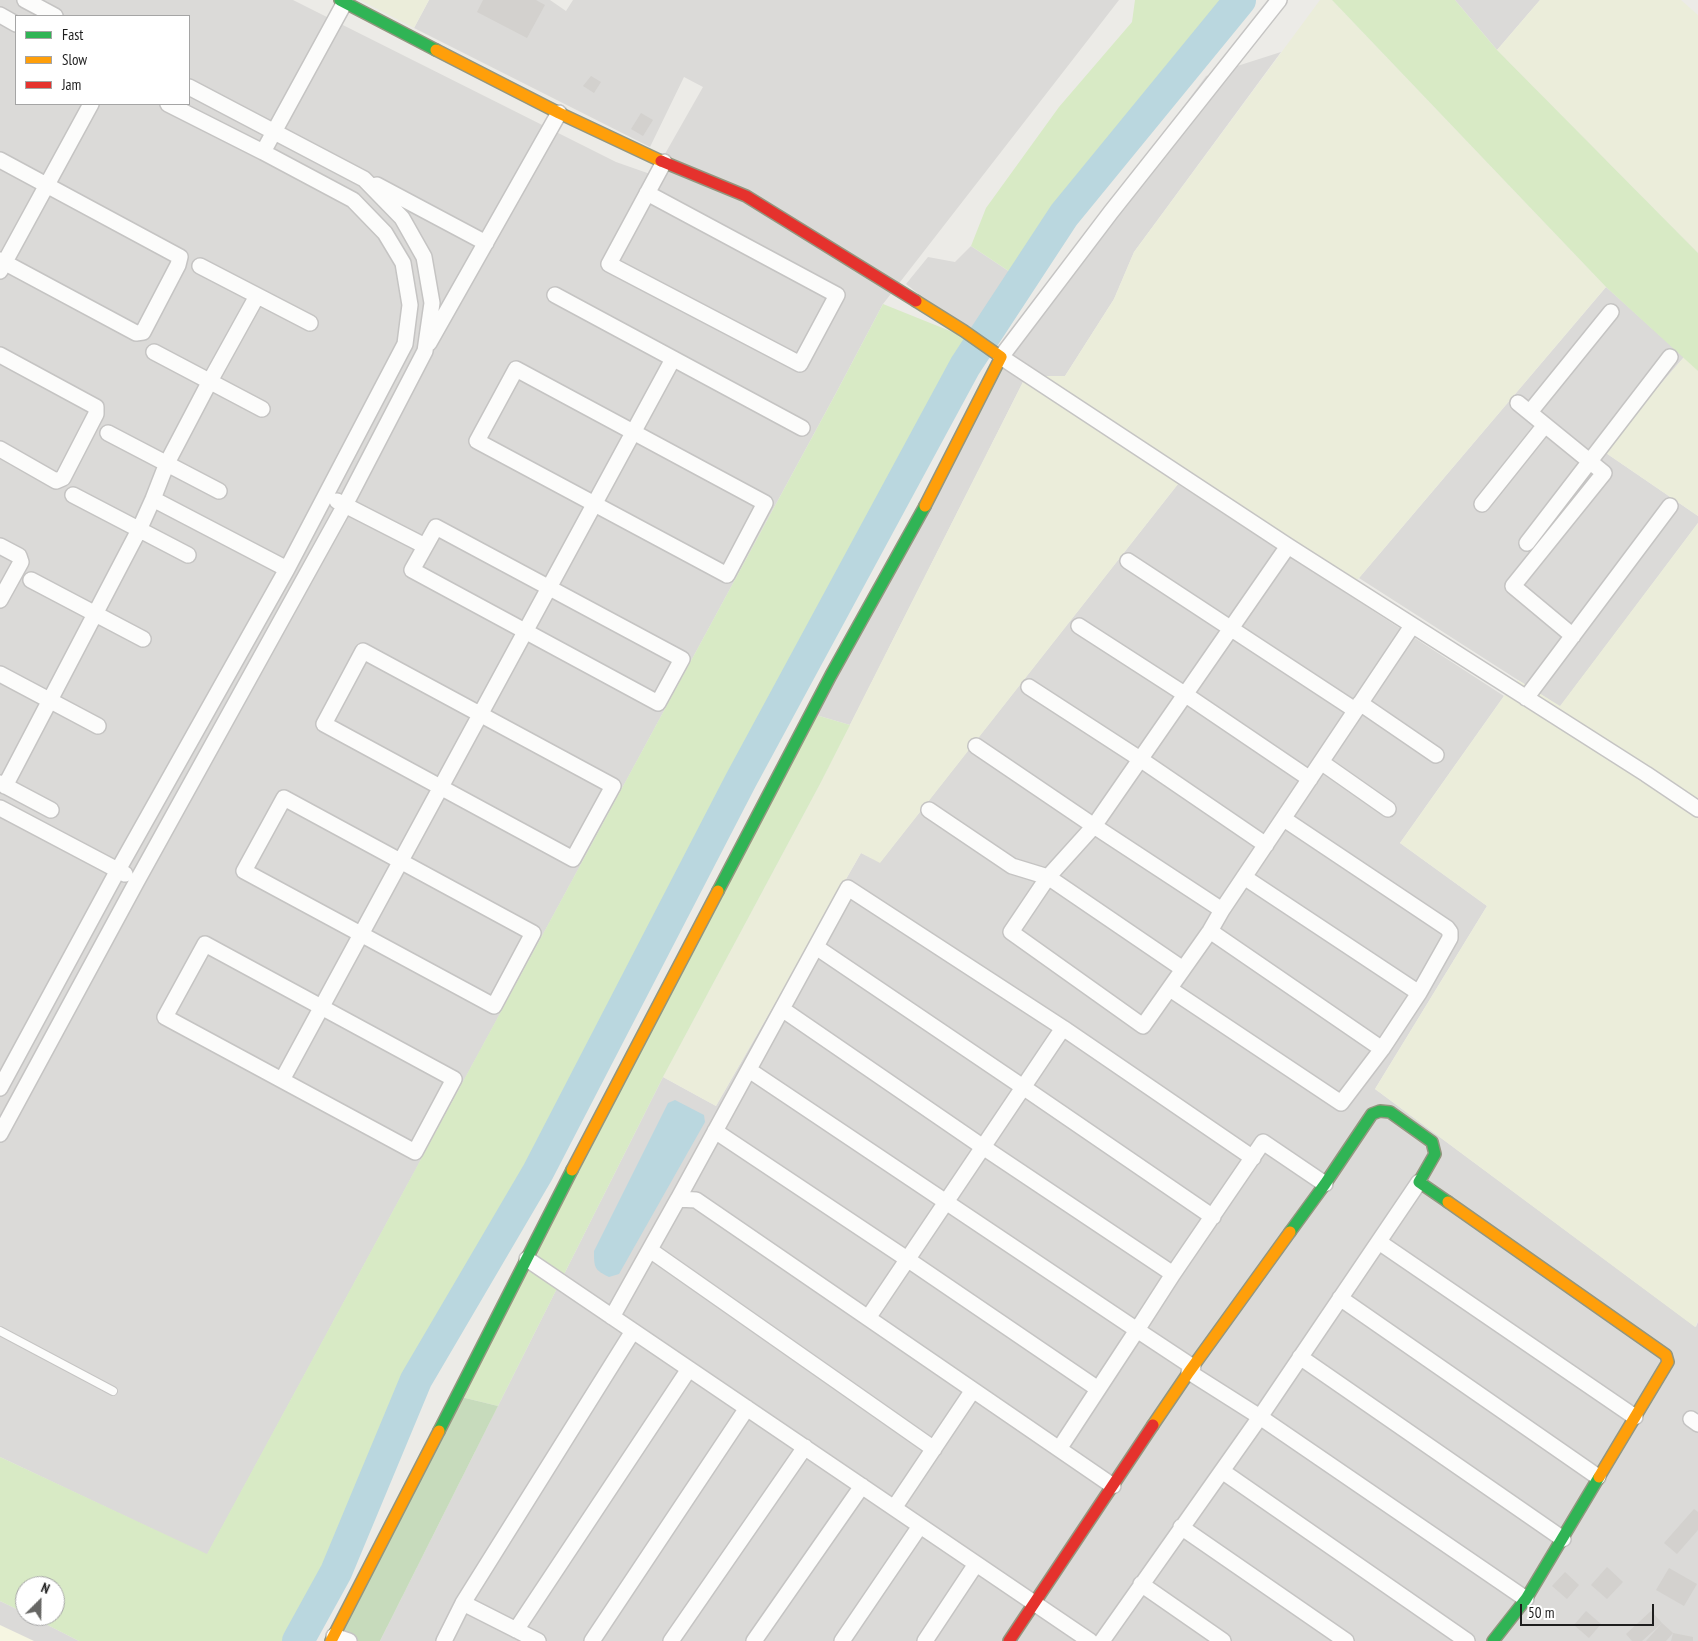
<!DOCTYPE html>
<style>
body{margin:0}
#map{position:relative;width:1698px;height:1641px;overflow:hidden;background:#ecebe7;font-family:"PT Sans Narrow",sans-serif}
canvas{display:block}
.legend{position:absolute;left:15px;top:15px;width:175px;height:90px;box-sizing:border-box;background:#fff;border:1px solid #a5a5a5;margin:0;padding:6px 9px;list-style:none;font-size:15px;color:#1e1e1e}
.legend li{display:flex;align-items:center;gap:10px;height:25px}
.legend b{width:25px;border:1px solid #a5a5a5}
.north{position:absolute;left:15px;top:1576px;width:50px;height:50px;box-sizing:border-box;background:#fff;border:1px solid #a5a5a5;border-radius:50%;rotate:23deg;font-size:14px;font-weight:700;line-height:20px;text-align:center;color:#1e1e1e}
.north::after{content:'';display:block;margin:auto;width:18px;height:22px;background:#666664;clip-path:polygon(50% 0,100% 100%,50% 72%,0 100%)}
.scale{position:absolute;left:1520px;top:1604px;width:134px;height:22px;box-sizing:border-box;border:2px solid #1e1e1e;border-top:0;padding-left:6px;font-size:15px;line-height:18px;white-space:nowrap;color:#1e1e1e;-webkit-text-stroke:4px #fff;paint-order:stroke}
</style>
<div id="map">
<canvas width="1698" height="1641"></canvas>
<ul class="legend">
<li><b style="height:6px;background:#30b455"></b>Fast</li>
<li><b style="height:6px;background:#ff9f0a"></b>Slow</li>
<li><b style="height:6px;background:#e5322d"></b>Jam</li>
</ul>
<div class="north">N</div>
<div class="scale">50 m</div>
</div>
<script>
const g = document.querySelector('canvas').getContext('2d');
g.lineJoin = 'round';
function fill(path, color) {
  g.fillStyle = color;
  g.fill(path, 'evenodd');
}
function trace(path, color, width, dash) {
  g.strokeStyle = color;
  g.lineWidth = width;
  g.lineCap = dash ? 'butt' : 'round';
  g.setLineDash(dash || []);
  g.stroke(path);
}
fill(new Path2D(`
 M0,0H293L616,162L653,175L703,87L684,77L650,147L414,28L429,0H550L566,11L573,0H1119L883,304L835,395L207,1555L0,1457ZM16,16H189V104H16Z
 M1455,0H1540L1497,50Z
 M1281,52L1134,252L1114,299L1065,376H1026L850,725L809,713L1003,349L1206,76Z
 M971,246L1022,280L980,343L906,284L928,257L955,262Z
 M1606,287L1684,357L1603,451L1698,516V523L1560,707L1359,578Z
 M1178,484L1504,696L1400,843L1487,906L1375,1089L1696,1327L1698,1322V1641H380L663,1077L716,1106L861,853L880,862Z
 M0,1601L25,1613V1616H30L79,1641H0Z`), '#dbdad8');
fill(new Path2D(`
 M0,1625L34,1641H0Z`), '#f6f6e2');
fill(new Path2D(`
 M360,0H429L414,28Z
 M1320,0H1332L1606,287L1359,578L1343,591L1178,484L880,863L861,853L716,1106L663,1077L820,784L1026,376H1065L1114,299L1134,252Z
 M1540,0H1681L1698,15V253L1497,50Z
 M1684,357L1698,371V516L1603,451Z
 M1698,523V1321L1695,1327L1375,1089L1487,906L1400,843L1504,696L1518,680L1560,706Z`), '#ebedda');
fill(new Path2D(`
 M1135,0H1240L1064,215L1022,280L971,246L986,208L1059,107L1132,22Z
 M1332,0H1455L1497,50L1698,253V371L1606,287Z
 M883,304L980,343L965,366L779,710L538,1172L413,1386L336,1572L298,1641H79L30,1616H55V1586H25V1613L0,1601V1457L207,1554L835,395Z
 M809,713L850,725L820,784L663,1077L498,1406L457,1396Z`), '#d8eac5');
fill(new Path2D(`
 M457,1396L498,1406L380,1641H330Z`), '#c7dbbc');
fill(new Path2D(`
 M675,1100L704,1115L705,1122L619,1274L609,1277C594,1270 594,1267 594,1251L668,1103Z`), '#bad7df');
trace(new Path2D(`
 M298,1641L336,1572L416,1380L538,1172L741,780L965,366L1064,215L1240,0`), '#bad7df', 32);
fill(new Path2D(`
 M483,0H536L545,5L527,38L477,12Z
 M591,76L601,82L594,93L583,86Z
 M641,113L653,120L643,136L631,129Z
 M1694,1509L1698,1512V1530L1677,1554L1664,1543Z
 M1607,1567L1623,1582L1607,1599L1591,1585Z
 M1669,1568L1697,1584L1684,1606L1656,1590Z
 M1565,1572L1579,1585L1567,1599L1552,1586Z
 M1586,1611L1601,1624L1589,1638L1574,1625Z
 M1651,1611L1662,1623L1642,1641H1632L1626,1634Z
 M1662,1623L1673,1633L1666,1641H1646Z
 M1673,1633L1693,1637V1641H1671Z`), '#d3d1ce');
const lane = new Path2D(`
 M0,1331L113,1391`);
const street = new Path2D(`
 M25,0L55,16
 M1279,0L1111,212L1001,357L1288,546L1646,774L1698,809
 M0,15L16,24
 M263,152L345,2
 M0,160L180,257L178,265L143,332L136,333L0,260
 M377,185L486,243
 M647,193L837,295L800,364L609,264L664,162
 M200,266L310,323
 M0,271L91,104
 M555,295L802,428
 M429,343L559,113
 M154,352L262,409
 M0,355L96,407V414L63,478L56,481L0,449
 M516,369L765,503L727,575L477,441Z
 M1518,403L1604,473L1513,586L1573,636
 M1530,412L1611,312
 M108,433L219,491
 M73,495L188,555
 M153,499L287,569
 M337,501L425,546
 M1482,504L1545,425
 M436,527L682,659L658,703L412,570Z
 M1527,543L1670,357
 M0,546L19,556L21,562L0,600
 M1288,546L1094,826L1048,877L1011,932L1143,1026L1210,931L1222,910L1412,626
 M1128,561L1355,710
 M31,580L143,639
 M1079,626L1186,695L1310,779
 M363,651L613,786L573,859L324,724Z
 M0,674L98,726
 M1029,687L1140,759L1266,845
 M1526,698L1670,506
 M1360,703L1436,755
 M976,746L1094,826L1222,910
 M1321,762L1388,809
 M0,783L51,810
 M5,786L139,530L153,499L167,463L210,381L257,296
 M284,798L533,933L494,1006L244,871Z
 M0,808L125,874
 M929,810L1012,866L1048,877L1183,969
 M1244,877L1419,993L1450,938V932L1447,928L1284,819
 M1210,931L1382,1049
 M205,944L454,1079L415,1152L165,1017Z
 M816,947L1023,1087L1213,1217
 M1170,989L1341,1103L1382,1049L1419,993
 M782,1009L983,1147L1173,1274
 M749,1070L1137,1330L1059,1449
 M282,1080L673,359
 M0,1088L118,870L287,569L405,344L410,305L403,263L385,233L353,200L263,152L168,104
 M715,1131L907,1259L1098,1389
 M0,1134L137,881L345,505L425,351L432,303L424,257L402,218L364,179L189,87
 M678,1199L848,888L1063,1028L1253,1158
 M1379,1242L1635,1417
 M650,1250L934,1449
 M527,1259L1090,1641
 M1340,1298L1598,1477
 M612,1317L678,1199L696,1200L1113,1486
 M868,1318L1063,1028
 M1300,1357L1563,1539
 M1193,1367L1137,1330L1173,1274L1263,1142L1325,1184
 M1189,1372L1260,1417L1526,1599
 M1691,1419L1698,1424
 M1222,1471L1467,1641
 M894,1508L973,1390
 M1181,1527L1346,1641
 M1141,1584L1223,1641
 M463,1603L538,1641
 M516,1630L689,1369
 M334,1636L349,1641
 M444,1641L463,1603L633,1331
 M592,1641L747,1408
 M671,1641L805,1447
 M754,1641L862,1486
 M842,1641L920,1526
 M925,1641L976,1564
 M1102,1641L1260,1417L1419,1182`);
const fast = new Path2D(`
 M340,0L436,50
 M718,891L831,675L925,506
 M1290,1232L1325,1184L1372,1114L1380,1111L1390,1112L1432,1142L1435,1154L1419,1182L1448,1202
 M439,1431L572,1170
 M1493,1641L1526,1599L1599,1477`);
const slow = new Path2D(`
 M436,50L559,113L661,161
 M916,301L964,331L1001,357L925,506
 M572,1170L718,891
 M1448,1202L1666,1355L1668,1362L1599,1477
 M1153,1425L1189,1372L1290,1232
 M331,1641L439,1431`);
const jam = new Path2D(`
 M661,161L746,196L916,301
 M1009,1641L1153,1425`);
trace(lane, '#c5c4c3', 10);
trace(street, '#c5c4c3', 18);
trace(fast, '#93967f', 14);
trace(slow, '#93967f', 14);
trace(jam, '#93967f', 14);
trace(lane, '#fcfcfb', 8);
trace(street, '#fcfcfb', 15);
trace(fast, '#30b455', 11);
trace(slow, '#ff9f0a', 11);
trace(jam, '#e5322d', 11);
</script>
